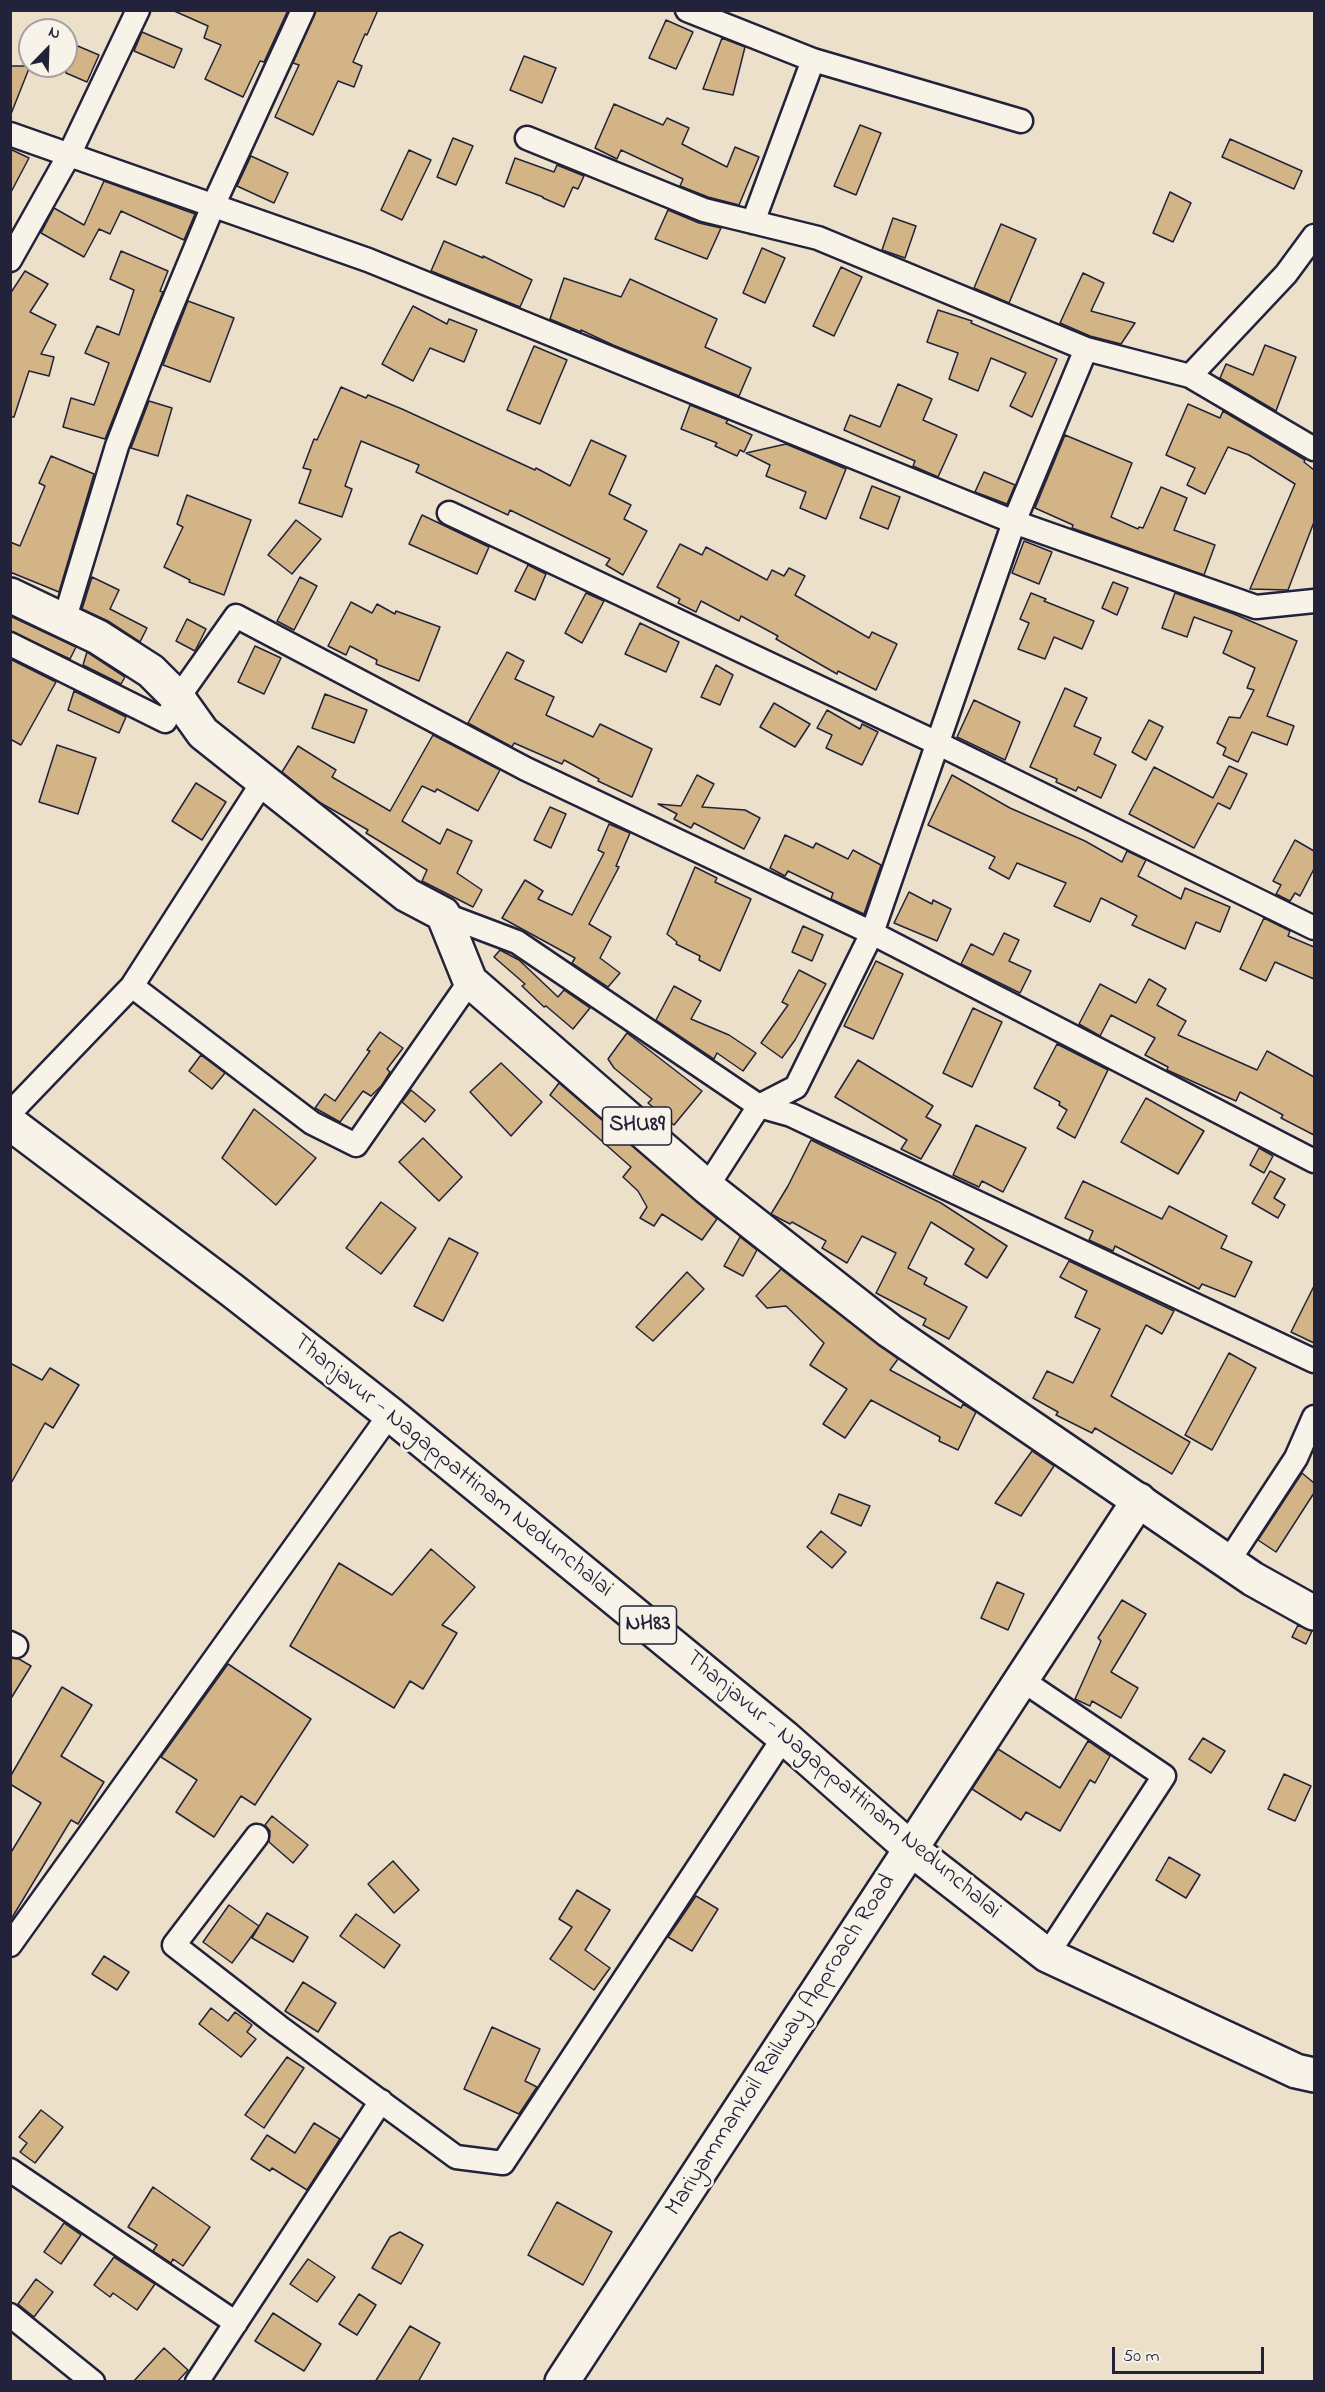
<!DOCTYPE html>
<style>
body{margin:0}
#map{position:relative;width:1325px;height:2392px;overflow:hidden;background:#ece0cb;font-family:"Indie Flower",sans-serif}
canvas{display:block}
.frame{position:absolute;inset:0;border:12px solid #22223b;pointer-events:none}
.north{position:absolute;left:18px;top:18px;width:60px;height:60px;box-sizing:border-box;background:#f7f3e8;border:2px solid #a29fa3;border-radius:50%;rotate:23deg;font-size:16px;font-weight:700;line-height:24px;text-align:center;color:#22223b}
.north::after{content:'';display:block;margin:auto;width:21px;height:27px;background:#22223b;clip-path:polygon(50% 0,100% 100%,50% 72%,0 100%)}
.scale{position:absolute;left:1112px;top:2347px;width:152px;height:27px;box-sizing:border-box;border:3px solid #22223b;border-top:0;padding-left:8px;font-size:18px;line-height:21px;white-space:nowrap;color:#22223b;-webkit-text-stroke:4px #f7f3e8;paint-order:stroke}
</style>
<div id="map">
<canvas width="1325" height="2392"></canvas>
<div class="frame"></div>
<div class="north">N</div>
<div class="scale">50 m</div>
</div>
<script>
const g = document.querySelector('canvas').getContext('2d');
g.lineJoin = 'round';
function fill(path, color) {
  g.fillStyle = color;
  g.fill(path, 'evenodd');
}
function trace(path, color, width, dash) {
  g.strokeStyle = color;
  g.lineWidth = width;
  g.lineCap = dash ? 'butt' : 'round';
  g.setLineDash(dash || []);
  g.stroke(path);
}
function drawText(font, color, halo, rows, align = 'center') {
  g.font = font + ' "Indie Flower",sans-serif';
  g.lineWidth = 5;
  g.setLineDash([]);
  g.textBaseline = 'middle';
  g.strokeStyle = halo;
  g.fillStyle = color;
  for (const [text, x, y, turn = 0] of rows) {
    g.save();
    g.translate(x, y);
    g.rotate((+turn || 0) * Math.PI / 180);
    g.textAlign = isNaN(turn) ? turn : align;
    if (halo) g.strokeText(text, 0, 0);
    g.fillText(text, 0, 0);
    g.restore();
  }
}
const building = new Path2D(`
 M172,10H288L264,62L260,61L243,97L205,79L221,45L204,38L208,26Z
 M316,10H378L367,35L365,34L353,62L362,66L354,87L338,81L313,135L275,117L299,65L293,63Z
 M666,20L693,32L676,69L649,58Z
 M142,32L182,49L174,68L134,51Z
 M722,38L745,47L733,95L703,89Z
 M66,41L99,55L87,82L66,73Z
 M524,56L556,68L542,103L510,90Z
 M10,66H30L11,114L10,113Z
 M614,104L663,125L667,118L689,128L682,144L727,167L735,147L759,157L739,205L708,197L680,186L683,179L621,150L617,159L595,148Z
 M860,125L881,133L856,195L834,186Z
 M453,138L473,146L456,185L437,177Z
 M1230,139L1302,171L1294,189L1222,157Z
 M10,149L29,158L10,194Z
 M409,150L431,160L402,220L381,210Z
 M251,156L288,173L274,203L237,186Z
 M515,158L554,172L557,165L584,176L578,189L573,187L564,207L543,198V197L506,183Z
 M104,181L195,214L184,240L121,211L110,234L99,229L84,257L41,233L54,208L84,225Z
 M1170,192L1191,203L1173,242L1153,233Z
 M668,210L699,223L721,228L707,259L655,239Z
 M893,218L916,226L905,258L882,250Z
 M1001,224L1036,239L1009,303L974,288Z
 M444,241L483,258V256L532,280L520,307L431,271Z
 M762,248L785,258L765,303L743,293Z
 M121,251L168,271L160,291L163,292L105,439L63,427L71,398L94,405L109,363L85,353L97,326L119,335L134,290L110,279Z
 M841,267L862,277L834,336L813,326Z
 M25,271L48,284L30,312L56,325L41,354L54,357L49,376L29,371L14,417H10V294Z
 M1083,273L1104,283L1091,311L1135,323L1121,344L1090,336L1060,323Z
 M564,278L621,297L630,279L717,319L705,347L751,368L739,396L613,345L581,330V332L550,319Z
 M188,301L234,318L210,382L163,365Z
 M413,306L447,324L449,319L477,330L464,362L430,348L413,381L382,364Z
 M938,310L972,321L971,323L1057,359L1032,417L1010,406L1026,373L991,358L978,391L949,379L958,353L927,342Z
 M1265,345L1296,357L1276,411L1220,378L1226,364L1253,375Z
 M534,346L567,360L540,424L507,410Z
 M898,384L932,399L923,420L957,435L938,477L913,466L915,461L844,430L850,415L880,427Z
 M341,387L366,398L368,395L402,409L535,470L536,468L570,486L591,440L626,456L609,494L631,505L624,519L647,531L623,575L606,565L610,559L510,510L508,515L416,472L419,465L361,441L345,486L352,489L342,517L299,503L311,470L303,468L314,439L317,440Z
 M149,401L172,408L158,456L131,448Z
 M1188,404L1220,418L1223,411L1305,460L1304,462L1314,470V522L1288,590L1250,589L1295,484L1249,455L1228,447L1205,494L1187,485L1195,468L1166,455Z
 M690,405L728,420L726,423L752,435L744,452L740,450L737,456L715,446L717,443L681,429Z
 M1065,435L1132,463L1111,517L1138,529L1139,527L1143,528L1161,487L1187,498L1174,530L1215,545L1204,575L1072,528L1073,525L1035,508Z
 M786,444L846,469L826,519L800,508L806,492L766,476L770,465L746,453Z
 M51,456L94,474L59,592L10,572V542L20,546L45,486L39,483Z
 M984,472L1015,485L1007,504L975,492Z
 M872,486L900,497L888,529L860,518Z
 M187,495L251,520L224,595L189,582L190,580L164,567L183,527L177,524Z
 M422,515L489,547L477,574L409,544Z
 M296,520L321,539L292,574L268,555Z
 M1024,541L1052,552L1039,584L1012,573Z
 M680,544L702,555L706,547L767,580L772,570L784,576L789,568L805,576L795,595L869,638L872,632L897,644L876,690L838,671L837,674L776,639L778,636L741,616L739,621L701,601L696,612L678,603L680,599L657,587Z
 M528,565L546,574L535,600L515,591Z
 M92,577L119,590L110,609L147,628L140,642L108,621L82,609Z
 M300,577L317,586L294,630L277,621Z
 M1113,582L1128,588L1117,615L1102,608Z
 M586,593L604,601L582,643L565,633Z
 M1031,593L1046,599L1044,601L1094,621L1082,649L1054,637L1045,659L1018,649L1029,623L1020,619Z
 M1175,593L1234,614L1297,641L1267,716L1294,726L1287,745L1252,732L1238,762L1223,755L1226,748L1217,743L1229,717L1240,718L1254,690L1247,688L1255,668L1223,653L1232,631L1194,617L1187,637L1162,628Z
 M351,602L372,613L377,604L395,614L396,611L440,627L419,681L376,664L377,660L350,646L346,655L328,646Z
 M10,616L76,647L70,659L10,631Z
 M187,619L206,629L195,651L176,641Z
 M640,623L679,642L666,672L625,654Z
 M255,646L281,658L264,694L238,682Z
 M87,652L125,677L121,684L83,665Z
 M507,652L524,661L515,679L554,697L546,715L593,737L600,724L652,749L632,797L598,781L599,779L564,760L562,764L514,743L512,747L468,723Z
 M10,659L56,682L21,745L10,739Z
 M716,665L733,675L720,705L701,697Z
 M1065,688L1087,698L1074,726L1101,738L1094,754L1116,765L1101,798L1078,787L1076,791L1056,782L1057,779L1030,767Z
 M74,691L126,717L119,733L68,710Z
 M325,694L367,710L354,743L312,728Z
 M974,700L1020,722L1005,760L957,737Z
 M774,703L810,724L795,747L760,727Z
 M827,710L860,729L862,724L878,732L862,765L826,748L832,735L817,728Z
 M1149,720L1163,727L1146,760L1132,752Z
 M433,735L500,770L478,811L437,789L435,792L422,786L402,821L440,844L447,829L472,841L457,873L482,890L473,907L422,881L427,870L366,833L368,830L319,802L282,772L298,746L336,770L332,777L390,811Z
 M57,745L96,758L78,814L39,802Z
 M1229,766L1247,774L1230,809L1218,803L1194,848L1129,814L1154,767L1213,798Z
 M697,775L714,784L702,807L745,810L760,818L744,849L694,823L691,828L674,819L677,814L658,804L681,806Z
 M952,775L1010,808L1085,841L1122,862L1127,851L1146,860L1138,876L1181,899L1185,888L1230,907L1220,932L1196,922L1185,949L1132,925L1137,916L1101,898L1090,922L1054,906L1066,883L1017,863L1009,879L989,868L995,857L928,825Z
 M196,783L226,802L202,840L172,821Z
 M550,807L566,814L551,848L534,840Z
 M609,824L630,833L616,866L619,867L589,924L611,937L600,958L620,973L608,987L572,963L575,958L502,918L525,880L543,891L538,899L572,915L604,853L598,850Z
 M785,835L813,848L816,843L848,859L853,850L881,865L864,914L831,899L833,893L788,871L785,876L770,868Z
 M1295,840L1314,851V869L1300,896L1295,893L1290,901L1276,894L1281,885L1273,881Z
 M695,867L717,878L715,882L751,899L720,971L699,960L700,956L676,944L677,942L667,934Z
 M909,892L932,904L933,900L951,909L937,941L894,923Z
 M1264,918L1290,931L1288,936L1314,947V979L1275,962L1266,981L1240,969Z
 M803,926L823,935L812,961L792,952Z
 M1004,933L1019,940L1009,961L1031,971L1020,993L961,964L971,944L993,955Z
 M500,950L519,960L558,997L564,990L590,1008L573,1029L546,1006L544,1007L522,986L525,984L494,957Z
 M876,961L903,974L873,1039L844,1026Z
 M799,970L826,984L795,1040L782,1058L761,1043L788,1005L782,1002Z
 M1149,979L1166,989L1157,1005L1186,1021L1178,1035L1257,1070L1267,1051L1314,1077V1135L1281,1118L1283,1115L1240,1092L1236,1101L1167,1070L1168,1067L1145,1055L1155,1038L1111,1015L1100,1036L1079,1024L1100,984L1136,1003Z
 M674,986L701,1001L691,1019L729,1035L756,1053L743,1071L717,1053L714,1059L656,1020Z
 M973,1008L1002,1022L972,1087L943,1073Z
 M380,1032L403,1048L387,1069L390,1072L382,1085L371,1096L363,1091L340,1122L315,1108L325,1094L335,1101L370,1051L367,1050Z
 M627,1033L702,1091L674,1125L648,1103L652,1099L614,1068L608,1059Z
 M1057,1044L1108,1070L1075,1138L1057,1128L1067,1110L1059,1105L1060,1102L1034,1088Z
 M201,1055L225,1073L212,1089L189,1071Z
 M858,1060L933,1106L926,1117L941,1125L921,1159L901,1149L907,1140L835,1097Z
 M501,1063L542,1102L511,1136L470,1092Z
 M559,1083L717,1219L702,1240L662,1214L654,1226L640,1218L647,1207L638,1191L623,1177L631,1167L550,1095Z
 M411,1090L435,1110L425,1122L402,1102Z
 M1146,1098L1204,1131L1178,1174L1121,1142Z
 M254,1109L316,1158L276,1205L222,1158Z
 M976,1125L1026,1148L1003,1192L982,1181L979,1187L953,1175Z
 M423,1138L462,1177L439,1201L399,1162Z
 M811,1140L941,1203L1007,1246L987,1278L965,1264L974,1249L931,1222L908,1268L927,1278L924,1284L967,1307L949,1339L923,1325L926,1319L876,1293L896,1253L862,1236L847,1263L822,1248L826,1241L792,1222L790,1224L771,1214L788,1186Z
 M1259,1148L1273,1156L1264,1173L1250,1165Z
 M1270,1171L1285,1179L1274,1198L1285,1205L1278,1218L1252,1203Z
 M1083,1181L1162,1219L1169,1206L1227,1236L1221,1248L1252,1262L1235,1297L1202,1284L1199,1289L1115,1246L1113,1251L1089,1240L1093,1231L1065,1218Z
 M381,1202L416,1228L381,1274L346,1248Z
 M740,1237L757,1250L743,1276L724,1266Z
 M449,1238L478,1253L443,1321L414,1306Z
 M1069,1261L1174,1311L1162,1334L1146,1325L1111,1396L1190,1442L1172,1474L1095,1428L1092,1433L1056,1415L1058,1412L1033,1398L1047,1371L1073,1383L1100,1329L1075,1317L1087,1291L1060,1277Z
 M781,1269L898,1359L890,1370L961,1408L963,1404L976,1412L958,1450L939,1441L940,1437L871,1400L845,1438L823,1424L847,1389L810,1365L824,1343L786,1306L767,1308L756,1296Z
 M687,1272L704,1289L653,1341L636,1327Z
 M1314,1286V1343L1291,1332Z
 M1229,1353L1256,1368L1212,1450L1185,1435Z
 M10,1363L42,1380L50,1368L79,1385L53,1428L45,1423L10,1485Z
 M1032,1451L1054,1466L1021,1516L995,1503Z
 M1302,1473L1314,1483V1493L1276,1552L1258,1540Z
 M839,1494L870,1506L861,1526L831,1513Z
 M821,1531L846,1552L832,1568L807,1547Z
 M431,1549L475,1587L442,1625L457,1633L423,1689L410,1681L394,1708L290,1646L339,1563L392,1595Z
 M997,1582L1024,1594L1008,1630L981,1618Z
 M1122,1600L1146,1614L1111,1672L1138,1688L1121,1718L1092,1701L1090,1706L1075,1699L1101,1641L1098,1638Z
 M1298,1625L1312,1631L1306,1644L1292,1637Z
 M10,1658L19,1659L31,1666L10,1700Z
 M228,1664L311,1719L255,1805L241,1796L214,1837L176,1812L197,1780L161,1757Z
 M62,1687L92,1705L61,1756L104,1782L78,1824L71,1820L10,1921V1854L41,1803L10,1784V1777Z
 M1203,1738L1225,1751L1211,1773L1189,1759Z
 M1088,1741L1110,1756L1095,1783L1090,1780L1060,1831L1026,1812L1021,1820L972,1789L998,1749L1060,1788Z
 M1284,1774L1311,1786L1295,1821L1268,1809Z
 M272,1816L308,1845L293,1863L269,1842L270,1831L265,1825Z
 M1169,1857L1200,1875L1186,1898L1156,1880Z
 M393,1861L419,1890L394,1913L368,1884Z
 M577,1890L610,1910L585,1950L610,1968L594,1990L550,1959L572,1927L559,1919Z
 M696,1896L718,1909L692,1951L668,1937Z
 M229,1905L259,1926L232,1963L203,1942Z
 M267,1913L308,1937L293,1962L252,1938Z
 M356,1914L400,1945L384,1968L340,1936Z
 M104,1956L129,1972L117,1990L92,1974Z
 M303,1982L336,2003L318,2032L285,2011Z
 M211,2008L228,2021L235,2012L252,2025L247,2032L256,2039L241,2057L199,2024Z
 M492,2027L540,2049L525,2081L537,2087L519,2114L464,2089Z
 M287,2057L304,2068L264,2128L245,2115Z
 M41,2110L63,2127L35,2163L20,2152L27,2143L19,2137Z
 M314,2123L340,2139L307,2190L272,2168L270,2171L251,2159L267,2135L295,2153Z
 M153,2187L210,2227L183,2266L173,2259L171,2263L153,2251L157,2245L128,2227Z
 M557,2202L612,2232L583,2285L528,2255Z
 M64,2223L81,2235L61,2264L44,2252Z
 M400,2232L423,2245L401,2284L372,2268L390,2237Z
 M114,2257L155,2284L137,2310L113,2293L110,2297L94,2285Z
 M308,2259L335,2277L317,2302L290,2284Z
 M36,2279L53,2292L34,2317L18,2304Z
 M359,2294L376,2305L357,2335L339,2324Z
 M273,2313L321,2344L304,2371L255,2341Z
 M410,2326L440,2343L418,2382H375Z
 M164,2348L188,2370L177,2382H133Z`);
fill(building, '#d3b487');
trace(building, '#22223b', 1.5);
const street = new Path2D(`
 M687,10L813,60L753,222
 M813,60L1021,121
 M10,134L368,260L1014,522L1256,607L1314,601
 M527,138L704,210L818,238L1086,349L1190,376L1314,449
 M10,260L69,155L138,10
 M1190,376L1286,274L1314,236
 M449,513L939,744L1314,928
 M64,621L117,446L164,324L213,206L303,10
 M10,644L165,721L178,698L236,616L526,769L872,933L1314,1161
 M443,914L517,942L759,1106L791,1115L1314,1361
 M132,986L312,1123L356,1145L470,981
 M10,1113L132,986L264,780
 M707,1187L759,1106L796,1087L872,933L1014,522L1086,349
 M1228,1562L1296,1458L1314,1417
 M10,1643L16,1646
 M1022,1680L1164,1776L1047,1955
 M257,1836L174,1945L278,2026L456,2157L503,2163L784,1737
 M10,1945L390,1414
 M10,2170L236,2323
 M10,2315L93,2382
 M197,2382L381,2101`);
const secondary = new Path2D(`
 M562,2382L1139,1500`);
const primary = new Path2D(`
 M10,595L98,637L151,671L178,698L203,733L407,895L443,914L470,981L707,1187L890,1331L1253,1579L1314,1613`);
const highway = new Path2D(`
 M10,1123L233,1291L390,1414L784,1737L911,1849L1047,1955L1296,2071L1314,2075`);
trace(street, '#22223b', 27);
trace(secondary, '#22223b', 38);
trace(primary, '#22223b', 38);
trace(highway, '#22223b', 38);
trace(street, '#f7f3e8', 22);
trace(secondary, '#f7f3e8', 33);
trace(primary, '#f7f3e8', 33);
trace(highway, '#f7f3e8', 33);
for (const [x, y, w] of [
 [637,1126,69],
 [648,1625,57]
]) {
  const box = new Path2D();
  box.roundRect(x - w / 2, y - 19, w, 38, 4.5);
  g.fillStyle = '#f7f3e8';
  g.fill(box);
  trace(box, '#22223b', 1.5);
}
drawText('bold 22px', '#22223b', null, [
 ["SHU89",637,1126],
 ["NH83",648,1625]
]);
drawText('24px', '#22223b', '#f7f3e8', [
 ["Thanjavur - Nagappattinam Nedunchalai",452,1467,39],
 ["Thanjavur - Nagappattinam Nedunchalai",842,1786,40],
 ["Mariyammankoil Railway Approach Road",782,2046,-57]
]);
</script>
